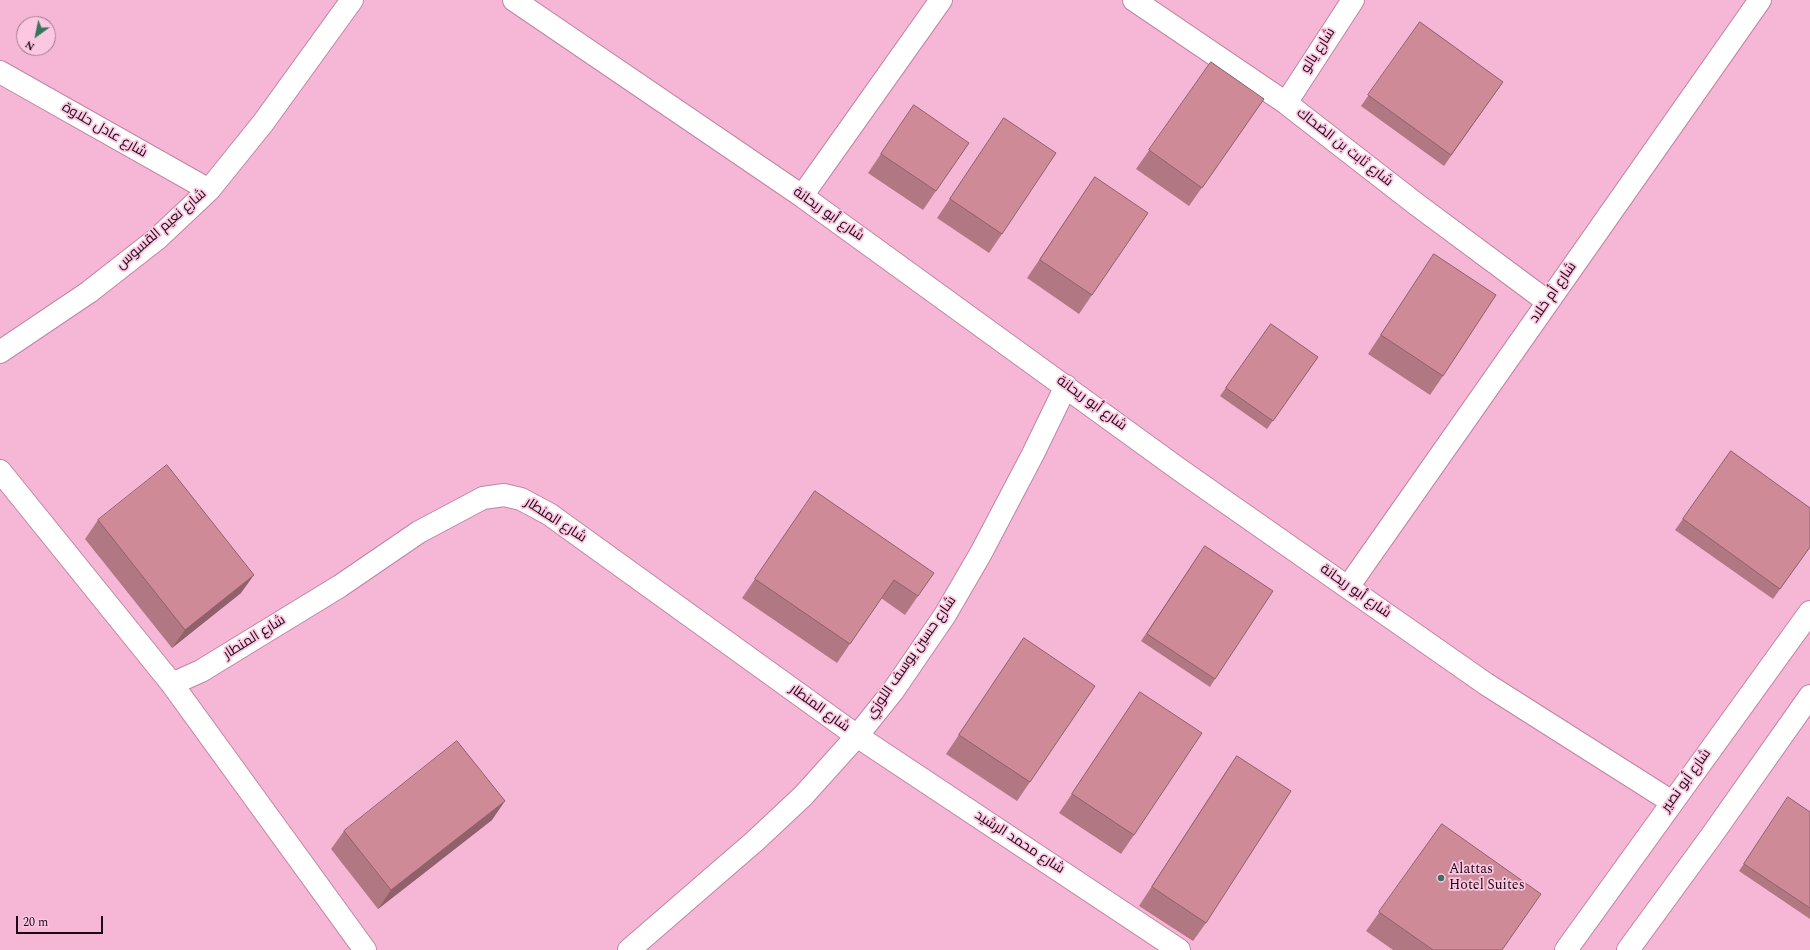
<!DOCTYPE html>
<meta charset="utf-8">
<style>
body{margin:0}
#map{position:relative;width:1810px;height:950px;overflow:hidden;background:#f6b6d6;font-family:Spectral,serif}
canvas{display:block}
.north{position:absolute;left:16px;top:16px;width:40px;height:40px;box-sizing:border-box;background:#fbc7e1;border:1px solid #a27b8f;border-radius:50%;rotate:213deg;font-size:11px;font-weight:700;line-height:16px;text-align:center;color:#1d0814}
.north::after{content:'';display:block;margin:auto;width:14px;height:18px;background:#38735d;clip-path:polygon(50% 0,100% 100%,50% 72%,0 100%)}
.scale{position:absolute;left:16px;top:916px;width:87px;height:18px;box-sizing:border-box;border:2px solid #1d0814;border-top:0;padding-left:5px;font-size:12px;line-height:14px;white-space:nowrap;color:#1d0814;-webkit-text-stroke:3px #fbc7e1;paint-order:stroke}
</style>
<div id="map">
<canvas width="1810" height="950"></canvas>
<div class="north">N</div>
<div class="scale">20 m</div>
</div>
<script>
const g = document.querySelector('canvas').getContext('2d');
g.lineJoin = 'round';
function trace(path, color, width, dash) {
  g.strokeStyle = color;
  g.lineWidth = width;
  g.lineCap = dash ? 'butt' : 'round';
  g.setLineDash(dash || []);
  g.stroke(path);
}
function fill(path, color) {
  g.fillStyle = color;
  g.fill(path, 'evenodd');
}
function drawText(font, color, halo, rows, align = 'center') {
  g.font = font + ' Spectral,Cairo,serif';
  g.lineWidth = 3.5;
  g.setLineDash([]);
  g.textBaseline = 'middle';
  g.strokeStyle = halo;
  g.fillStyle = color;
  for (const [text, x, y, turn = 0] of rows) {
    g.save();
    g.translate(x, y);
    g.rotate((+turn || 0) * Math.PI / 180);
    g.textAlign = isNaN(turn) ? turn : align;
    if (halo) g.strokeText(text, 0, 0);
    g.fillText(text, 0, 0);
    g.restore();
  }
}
const minor = new Path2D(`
 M514,0L802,196L1180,470L1486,684L1672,802
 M1134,0L1286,103L1416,204L1548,302
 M0,72L209,190
 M1286,103L1353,0
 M802,196L941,0
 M0,352L89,292L158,238L209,190L263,123L352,0
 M0,471L172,684L365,950
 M1348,587L1760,0
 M172,684L201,671L340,586L419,532L483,498L504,495L521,499L549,514L857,736L1179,950
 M629,950L755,841L803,796L857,736L893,691L945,615L981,553L1033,454L1066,386`);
const secondary = new Path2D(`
 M1566,950L1810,612
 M1628,950L1712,835L1810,696`);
trace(minor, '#c185a4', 24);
trace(secondary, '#c185a4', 24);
trace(minor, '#fff', 22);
trace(secondary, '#fff', 22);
fill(new Path2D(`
 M1420,22L1503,82L1444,166L1361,106Z
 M1211,62L1264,99L1189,206L1136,169Z
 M914,105L936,191L923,210L868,173Z
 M1004,118L1002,234L989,253L937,218Z
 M1095,177L1092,295L1079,314L1027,278Z
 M1434,254L1443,376L1430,395L1368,354Z
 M1271,324L1318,357L1267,429L1220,396Z
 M1731,451L1810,547L1773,599L1675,530Z
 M802,510L918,596L905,615L881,598L837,663L742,598Z
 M98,520L241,593L172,648L85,539Z
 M1200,553L1215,679L1210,687L1141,641Z
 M1024,638L1030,782L1017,801L946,754Z
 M1140,692L1134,835L1121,854L1059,813Z
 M1237,756L1206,923L1193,941L1139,906L1224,775Z
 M1783,805L1810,812V919L1739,871Z
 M492,820L378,909L331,849L344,831Z
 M1442,824L1502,950H1393L1366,931Z`), '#b17782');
fill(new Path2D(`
 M254,575L241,593L172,648L185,630Z
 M505,801L492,820L378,909L391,890Z`), '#90616a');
const building = new Path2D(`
 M1420,22L1503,82L1451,155L1368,95Z
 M1211,62L1264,99L1202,188L1149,150Z
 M914,105L969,143L936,191L881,154Z
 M1004,118L1056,153L1002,234L950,199Z
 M1095,177L1148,213L1092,295L1040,260Z
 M1434,254L1496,295L1443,376L1381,335Z
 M1271,324L1318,357L1273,421L1226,388Z
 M1731,451L1810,508V547L1780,589L1683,519Z
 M167,465L254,575L185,630L98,520Z
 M815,491L934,573L918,596L894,580L850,644L755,579Z
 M1205,546L1273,591L1215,679L1147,634Z
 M1024,638L1095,686L1030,782L959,735Z
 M1140,692L1202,733L1134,835L1072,794Z
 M457,741L505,801L391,890L344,831Z
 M1237,756L1291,791L1206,923L1152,887Z
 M1788,797L1810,812V908L1744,864Z
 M1442,824L1541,894L1502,950H1433L1379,912Z`);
fill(building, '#ce8a97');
trace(building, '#90616a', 1);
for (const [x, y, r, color] of [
 [1441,878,4,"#38735d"]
]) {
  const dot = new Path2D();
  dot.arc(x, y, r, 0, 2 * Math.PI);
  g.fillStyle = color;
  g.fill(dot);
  trace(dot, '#fbc7e1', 1.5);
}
drawText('14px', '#1d0814', '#fbc7e1', [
 ["شارع يالو",1319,51,-57],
 ["شارع عادل حلاوة",104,131,30],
 ["شارع ثابت بن الضحاك",1344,148,38],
 ["شارع أبو ريحانة",828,215,35],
 ["شارع نعيم القسوس",162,230,-41],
 ["شارع أم خلاد",1554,293,-55],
 ["شارع أبو ريحانة",1091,404,36],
 ["شارع المنطار",555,521,33],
 ["شارع أبو ريحانة",1355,592,35],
 ["شارع المنطار",255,638,-32],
 ["شارع حسين يوسف اللوزي",912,658,-55],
 ["شارع المنطار",819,709,36],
 ["شارع أبو نصير",1687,781,-54],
 ["شارع محمد الرشيد",1019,843,33]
]);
drawText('14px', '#1d0814', '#fbc7e1', [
 ["Alattas",1449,870],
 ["Hotel Suites",1449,886]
], 'left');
</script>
